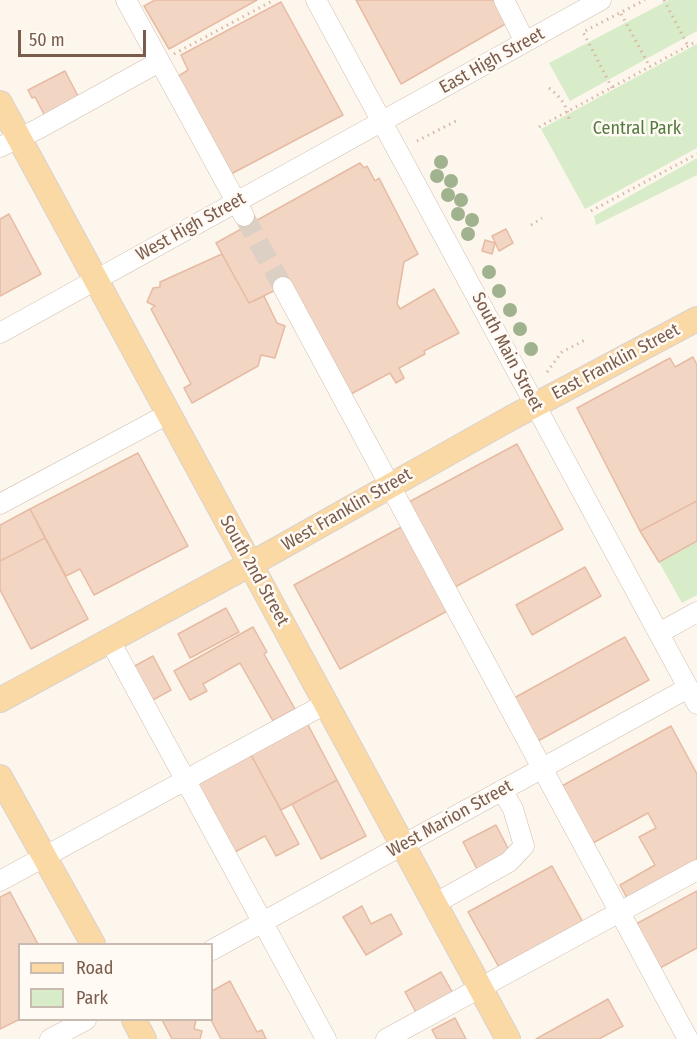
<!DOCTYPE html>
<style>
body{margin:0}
#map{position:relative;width:697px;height:1039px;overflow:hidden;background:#fdf6ec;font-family:"Fira Sans Condensed",sans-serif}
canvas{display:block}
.legend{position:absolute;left:18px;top:943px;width:195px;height:78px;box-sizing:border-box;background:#fffaf3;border:2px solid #cabbb1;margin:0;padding:8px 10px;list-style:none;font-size:18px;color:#7a5c4d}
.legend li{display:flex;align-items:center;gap:12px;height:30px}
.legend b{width:30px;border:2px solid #cabbb1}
.scale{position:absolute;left:18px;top:30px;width:128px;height:27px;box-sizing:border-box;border:3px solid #7a5c4d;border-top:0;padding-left:8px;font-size:18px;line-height:21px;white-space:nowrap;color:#7a5c4d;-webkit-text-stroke:4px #fffaf3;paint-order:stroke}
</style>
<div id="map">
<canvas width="697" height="1039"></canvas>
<ul class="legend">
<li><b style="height:8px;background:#fbd9a5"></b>Road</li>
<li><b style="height:16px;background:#d8ecc9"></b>Park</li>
</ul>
<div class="scale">50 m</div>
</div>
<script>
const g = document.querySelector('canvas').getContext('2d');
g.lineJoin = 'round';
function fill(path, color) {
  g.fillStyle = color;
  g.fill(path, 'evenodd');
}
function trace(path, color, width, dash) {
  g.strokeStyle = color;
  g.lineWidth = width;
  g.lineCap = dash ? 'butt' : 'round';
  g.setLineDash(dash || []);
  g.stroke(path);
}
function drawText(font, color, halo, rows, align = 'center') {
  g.font = font + ' "Fira Sans Condensed",sans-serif';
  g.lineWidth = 5;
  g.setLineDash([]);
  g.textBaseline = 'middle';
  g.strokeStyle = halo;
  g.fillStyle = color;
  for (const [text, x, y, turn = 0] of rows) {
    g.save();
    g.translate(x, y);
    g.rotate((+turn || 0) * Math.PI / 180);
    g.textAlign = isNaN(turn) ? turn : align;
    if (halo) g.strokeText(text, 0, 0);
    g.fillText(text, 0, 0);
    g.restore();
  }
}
fill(new Path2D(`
 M669,0H697V31L570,101L549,63Z
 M697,44V148L585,209L541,129Z
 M697,158V175L596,225L594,216Z
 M697,541V595L682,603L659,562Z`), '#d8ecc9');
const building = new Path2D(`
 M155,0H257L169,49L144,6Z
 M356,0H495L507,23L401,84Z
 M281,2L343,115L231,174L177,77L188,70L181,55Z
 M65,71L79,98L45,116L35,97L32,98L28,90Z
 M360,163L364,168L367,166L375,181L379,178L418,254L404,262L397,303L400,309L434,289L459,333L424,351L425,354L399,368L404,378L396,383L390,373L349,395L286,285L249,303L216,243Z
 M9,214L41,274L0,296V219Z
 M506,229L513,243L499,251L492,236Z
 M485,240L495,243L492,254L482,251Z
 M222,254L249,303L264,296L277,323L285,326L275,358L261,355L258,366L192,403L184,388L191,384L151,309L155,306L147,302L153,288L160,287V282Z
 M693,357L697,365V501L640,531L577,408L670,358L675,367Z
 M517,444L563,529L453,588L407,503Z
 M138,453L188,546L94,595L80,569L66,576L30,509Z
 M697,501V541L659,562L640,531Z
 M30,509L45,538L0,561V525Z
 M405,525L451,609L340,669L294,585Z
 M45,538L88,619L31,649L0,590V561Z
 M585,567L601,596L532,635L516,605Z
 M226,608L239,632L190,658L178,634Z
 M253,627L267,652L264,654L295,709L273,721L240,663L203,684L207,691L190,700L174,671Z
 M625,637L649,680L538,741L514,698Z
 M153,656L171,690L151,701L133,667Z
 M307,723L337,780L281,810L250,753Z
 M671,726L697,774V860L627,898L620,885L655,865L639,837L656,828L648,813L591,844L560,787Z
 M250,753L299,844L276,856L265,836L231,854L193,782Z
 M337,780L366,836L321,859L292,804Z
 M496,825L510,852L477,869L463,842Z
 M552,866L584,924L500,969L468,912Z
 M697,891V948L660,968L636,924Z
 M10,892L38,944H20V1019L0,1029V897Z
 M362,906L371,924L391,914L402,934L366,955L343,917Z
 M441,972L454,995L417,1014L405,992Z
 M230,981L257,1032L262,1030L266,1039H221L211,1020L212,991Z
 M608,999L623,1026L599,1039H536Z
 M455,1018L466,1039H437L432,1030Z
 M162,1020H196L194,1029L202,1031L200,1039H172Z`);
fill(building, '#f3d5c3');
trace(building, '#e6bba3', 1.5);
trace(new Path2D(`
 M244,216L283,287`), '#dcd0c4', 20, [20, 10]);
const minor = new Path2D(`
 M126,0L244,216
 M316,0L697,704
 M504,0L525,42
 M0,147L38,129L159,62
 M283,287L688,1039
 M0,333L601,0
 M0,504L168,414
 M659,633L697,612
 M110,641L326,1039
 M0,881L327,703
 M434,904L509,862L524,846L513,809L502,790
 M212,950L688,688
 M50,1039L86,1020
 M386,1039L697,870`);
const major = new Path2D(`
 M0,103L508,1039
 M0,700L269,554L511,418L697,319
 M0,777L93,944
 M134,1020L144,1039`);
trace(minor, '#d1beb0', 21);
trace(major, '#dad1cd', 26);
trace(new Path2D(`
 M664,0L688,46
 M621,14L650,67
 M174,54L274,0
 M549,88C560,97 568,106 569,120
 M612,88L583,32L645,0
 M539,127L697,41
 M417,141L458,120
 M591,211L697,154
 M531,225L542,218
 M547,372L562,352L587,339`), '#d9b8a5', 3, [1.5, 4.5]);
trace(minor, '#fff', 20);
trace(major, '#fbd9a5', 24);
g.fillStyle = '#a0b28e';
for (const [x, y] of [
 [441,162],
 [437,176],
 [451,181],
 [448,195],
 [461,200],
 [458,214],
 [472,220],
 [468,234],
 [489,272],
 [499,291],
 [510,310],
 [520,329],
 [531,349]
]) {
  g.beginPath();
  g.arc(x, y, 7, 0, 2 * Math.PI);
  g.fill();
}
drawText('18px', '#7a5c4d', '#fffaf3', [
 ["East High Street",492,61,-29],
 ["West High Street",191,227,-29],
 ["South Main Street",507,352,62],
 ["East Franklin Street",616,362,-28],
 ["West Franklin Street",347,510,-30],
 ["South 2nd Street",254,571,61],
 ["West Marion Street",450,819,-29]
]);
drawText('18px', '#537a41', '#fffaf3', [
 ["Central Park",637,129]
]);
</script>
